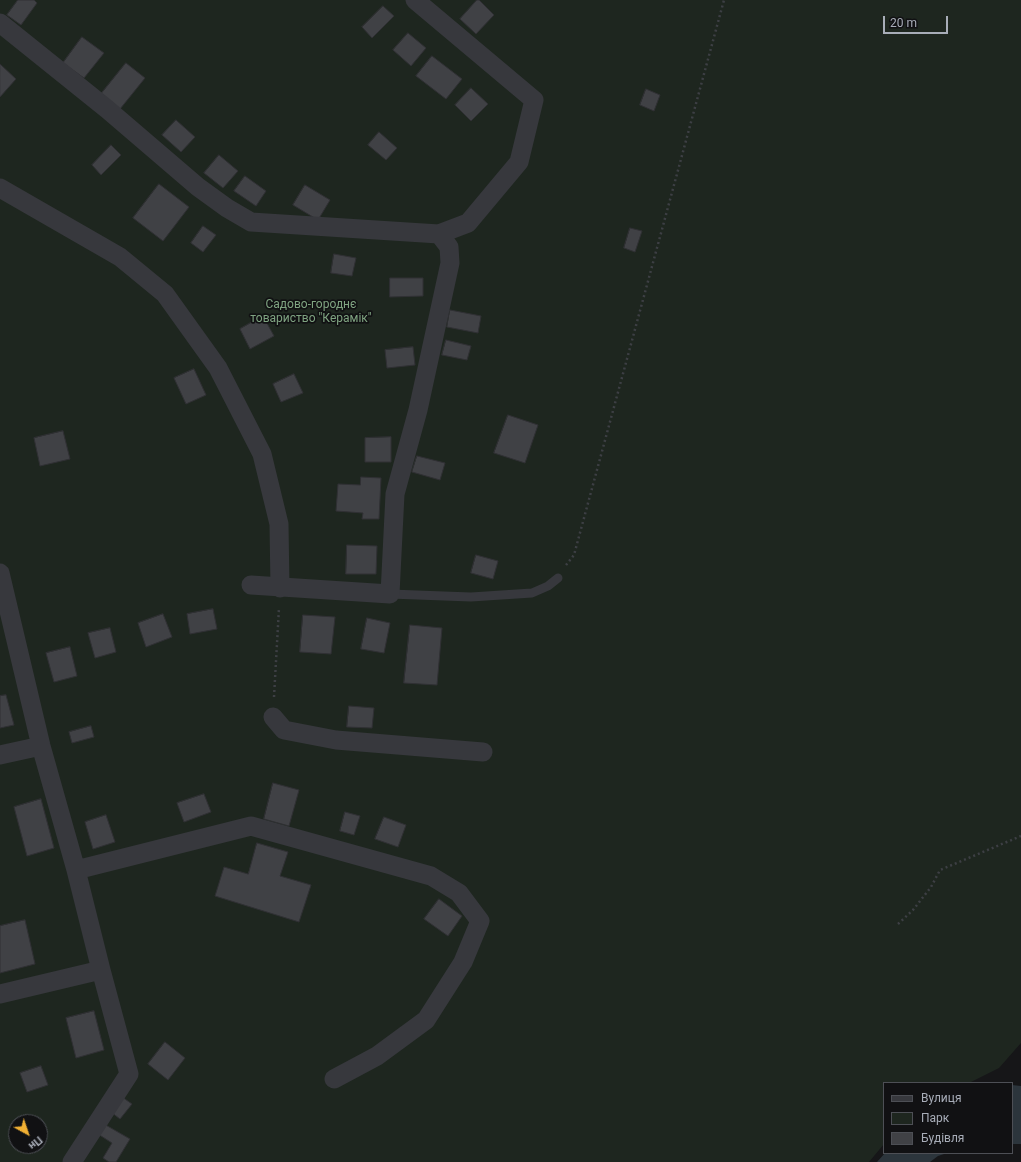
<!DOCTYPE html>
<meta charset="utf-8">
<style>
body{margin:0}
#map{position:relative;width:1021px;height:1162px;overflow:hidden;background:#161618;font-family:Roboto,sans-serif}
canvas{display:block}
.legend{position:absolute;left:883px;top:1082px;width:130px;height:72px;box-sizing:border-box;background:#111113;border:1px solid #4d4f55;margin:0;padding:5px 7px;list-style:none;font-size:12px;color:#a8adb8}
.legend li{display:flex;align-items:center;gap:8px;height:20px}
.legend b{width:20px;border:1px solid #4d4f55}
.north{position:absolute;left:8px;top:1114px;width:40px;height:40px;box-sizing:border-box;background:#111113;border:1px solid #4d4f55;border-radius:50%;rotate:140deg;font-size:11px;font-weight:700;line-height:16px;text-align:center;color:#a8adb8}
.north::after{content:'';display:block;margin:auto;width:14px;height:18px;background:#f2b134;clip-path:polygon(50% 0,100% 100%,50% 72%,0 100%)}
.scale{position:absolute;left:883px;top:16px;width:65px;height:18px;box-sizing:border-box;border:2px solid #a8adb8;border-top:0;padding-left:5px;font-size:12px;line-height:14px;white-space:nowrap;color:#a8adb8;-webkit-text-stroke:3px #111113;paint-order:stroke}
</style>
<div id="map">
<canvas width="1021" height="1162"></canvas>
<ul class="legend">
<li><b style="height:5px;background:#37383d"></b>Вулиця</li>
<li><b style="height:11px;background:#1e261f"></b>Парк</li>
<li><b style="height:11px;background:#404145"></b>Будівля</li>
</ul>
<div class="north">Пн</div>
<div class="scale">20 m</div>
</div>
<script>
const g = document.querySelector('canvas').getContext('2d');
g.lineJoin = 'round';
function fill(path, color) {
  g.fillStyle = color;
  g.fill(path, 'evenodd');
}
function trace(path, color, width, dash) {
  g.strokeStyle = color;
  g.lineWidth = width;
  g.lineCap = dash ? 'butt' : 'round';
  g.setLineDash(dash || []);
  g.stroke(path);
}
function drawText(font, color, halo, rows, align = 'center') {
  g.font = font + ' Roboto,sans-serif';
  g.lineWidth = 3.5;
  g.setLineDash([]);
  g.textBaseline = 'middle';
  g.strokeStyle = halo;
  g.fillStyle = color;
  for (const [text, x, y, turn = 0] of rows) {
    g.save();
    g.translate(x, y);
    g.rotate((+turn || 0) * Math.PI / 180);
    g.textAlign = isNaN(turn) ? turn : align;
    if (halo) g.strokeText(text, 0, 0);
    g.fillText(text, 0, 0);
    g.restore();
  }
}
fill(new Path2D(`
 M0,0H1021V1043L999,1068L969,1083H884V1144L869,1162H0ZM16,1122H40V1146H16Z`), '#1e261f');
fill(new Path2D(`
 M1012,1085L1021,1086V1144H1012Z
 M885,1153H947L938,1156L930,1162H877Z`), '#2c353c');
const building = new Path2D(`
 M18,0H34L37,3L21,25L7,15Z
 M477,0H479L494,15L476,34L460,19Z
 M383,6L394,16L372,38L362,27Z
 M408,33L426,48L411,66L393,50Z
 M82,37L104,53L84,78L63,63Z
 M432,56L462,79L446,99L416,76Z
 M126,63L145,78L120,109L101,94Z
 M0,64L16,79L0,97Z
 M471,88L488,104L471,121L455,105Z
 M646,89L660,95L654,111L640,105Z
 M176,120L195,137L181,152L162,135Z
 M379,132L397,148L386,160L368,145Z
 M111,145L121,155L101,175L92,165Z
 M219,155L238,171L223,188L204,173Z
 M245,176L266,191L256,206L234,191Z
 M159,184L189,207L163,241L133,218Z
 M305,185L330,200L318,220L293,205Z
 M203,226L216,235L203,252L191,243Z
 M630,228L642,231L635,252L624,248Z
 M334,254L356,258L352,276L331,273Z
 M390,278H423V296L390,297Z
 M450,310L481,316L478,333L447,327Z
 M263,316L274,336L250,349L240,329Z
 M446,340L471,346L467,360L442,355Z
 M413,347L415,365L387,368L385,350Z
 M194,369L206,395L186,404L174,378Z
 M294,374L303,393L281,402L273,384Z
 M508,415L538,425L525,463L494,453Z
 M63,431L70,459L40,466L34,438Z
 M391,437V462H365V438Z
 M417,456L445,463L440,480L412,472Z
 M361,477L381,478L379,519H362L363,513L336,511L338,484L360,485Z
 M347,545L377,546L376,574H346Z
 M476,555L498,561L493,579L471,573Z
 M213,609L217,629L190,634L187,614Z
 M163,614L172,637L146,647L138,623Z
 M303,615L335,617L331,654L300,652Z
 M367,618L390,623L384,653L361,649Z
 M410,625L442,628L437,685L404,683Z
 M110,628L116,652L95,658L88,633Z
 M70,647L77,676L54,682L46,653Z
 M6,695L14,725L0,728V696Z
 M349,706L374,708L372,728L347,727Z
 M91,726L94,737L72,743L69,732Z
 M273,783L299,790L289,826L264,819Z
 M204,794L211,812L184,822L177,803Z
 M41,799L54,848L27,856L14,807Z
 M345,812L360,816L354,835L340,831Z
 M106,815L115,842L93,849L85,822Z
 M384,817L406,825L398,847L375,839Z
 M257,843L288,852L280,876L311,885L299,922L215,896L224,867L248,874Z
 M439,899L462,916L448,936L424,919Z
 M25,920L35,964L0,973V926Z
 M94,1011L104,1050L76,1058L66,1018Z
 M165,1042L185,1058L168,1080L148,1064Z
 M41,1066L48,1085L27,1092L20,1073Z
 M122,1097L132,1104L120,1119L111,1112Z
 M104,1124L130,1139L116,1162H109L103,1158L112,1143L98,1134Z`);
fill(building, '#404145');
trace(building, '#303034', 1);
trace(new Path2D(`
 M566,565L574,555L724,0
 M274,697L279,608
 M898,924L913,910L931,887L940,870L1021,836`), '#3d3f44', 2.5, [2, 3]);
trace(new Path2D(`
 M390,594L471,597L532,593L548,586L558,578`), '#37383d', 9);
trace(new Path2D(`
 M415,0L534,100L519,162L468,223L439,234
 M0,23L107,109L198,187L227,208L251,222L439,234L449,247L450,263L418,410L395,494L390,594L251,585
 M0,188L120,257L165,294L218,368L262,454L279,524L280,588
 M0,573L41,746L76,870L101,970L129,1074L72,1162
 M273,717L284,730L336,740L483,752
 M0,755L41,746
 M76,870L251,826L431,876L459,893L480,921L463,962L426,1020L377,1056L334,1079
 M0,994L101,970`), '#37383d', 19);
drawText('12px', '#7fa381', '#111113', [
 ["Садово-городнє",311,305],
 ["товариство \"Керамік\"",311,319]
]);
</script>
